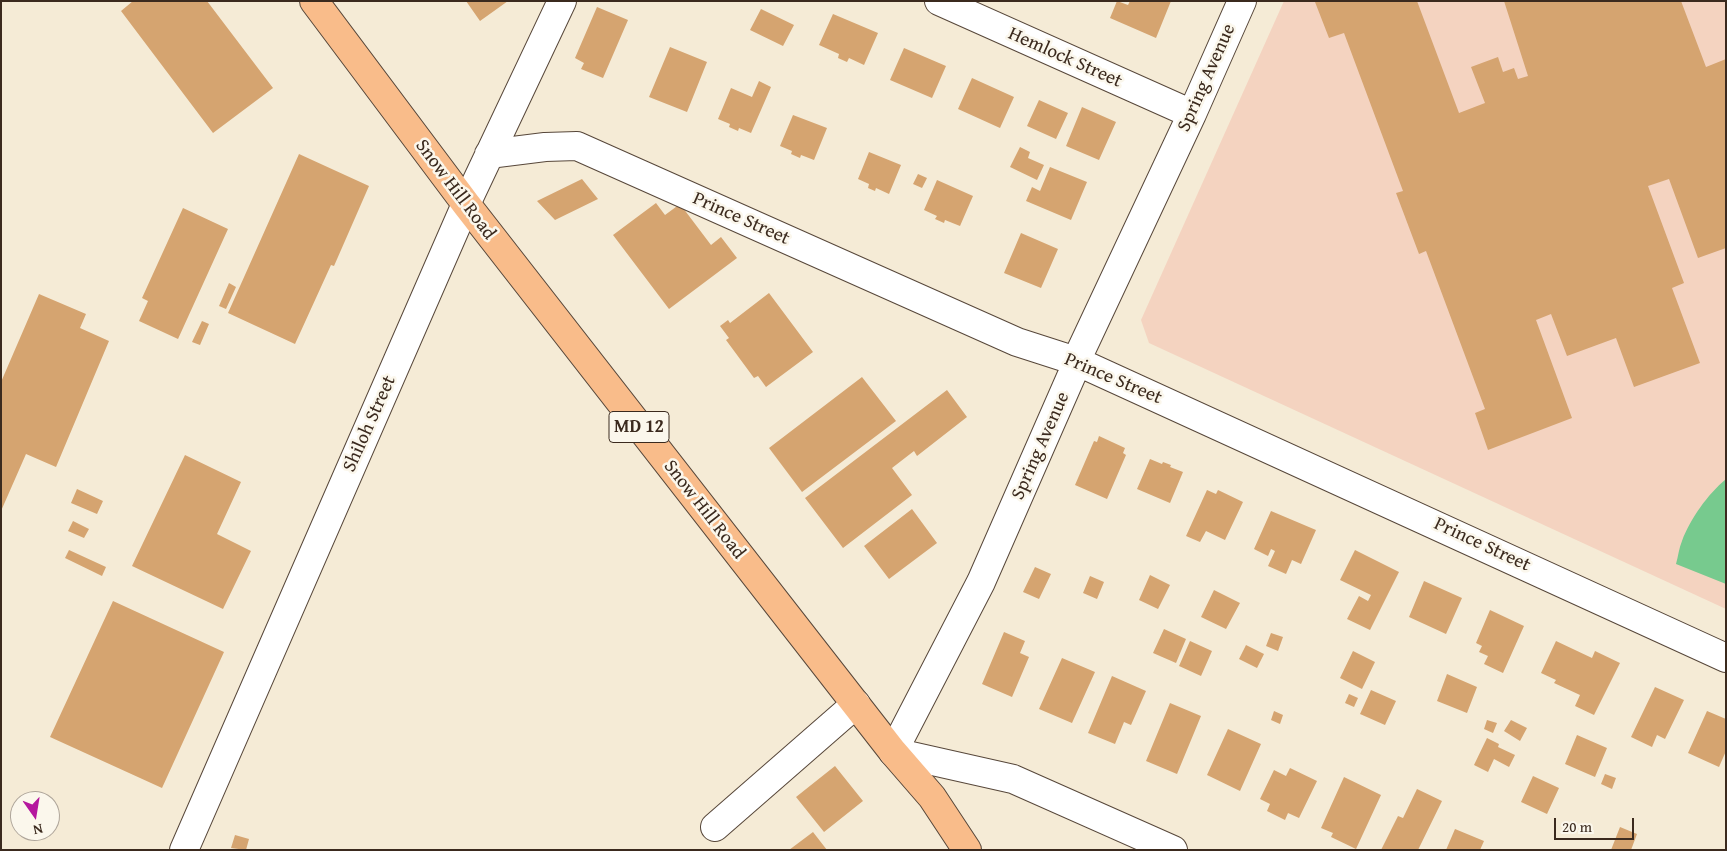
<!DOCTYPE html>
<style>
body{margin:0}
#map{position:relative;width:1727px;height:851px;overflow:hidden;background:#f5ebd6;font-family:"Gentium Book Plus",serif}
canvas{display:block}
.frame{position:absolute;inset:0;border:2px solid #3b2a1e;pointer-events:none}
.north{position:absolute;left:10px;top:791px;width:50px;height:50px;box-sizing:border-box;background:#fbf7ec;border:1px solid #aea59a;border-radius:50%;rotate:167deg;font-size:14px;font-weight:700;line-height:20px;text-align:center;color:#3b2a1e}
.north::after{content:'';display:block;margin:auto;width:18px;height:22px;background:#b5179e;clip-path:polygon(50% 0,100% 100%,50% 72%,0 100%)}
.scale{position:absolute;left:1554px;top:818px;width:80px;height:22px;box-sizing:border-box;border:2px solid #3b2a1e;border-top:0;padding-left:6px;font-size:15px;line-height:18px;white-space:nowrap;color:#3b2a1e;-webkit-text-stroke:4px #fbf7ec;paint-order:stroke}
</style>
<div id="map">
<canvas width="1727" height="851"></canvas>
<div class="frame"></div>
<div class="north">N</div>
<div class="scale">20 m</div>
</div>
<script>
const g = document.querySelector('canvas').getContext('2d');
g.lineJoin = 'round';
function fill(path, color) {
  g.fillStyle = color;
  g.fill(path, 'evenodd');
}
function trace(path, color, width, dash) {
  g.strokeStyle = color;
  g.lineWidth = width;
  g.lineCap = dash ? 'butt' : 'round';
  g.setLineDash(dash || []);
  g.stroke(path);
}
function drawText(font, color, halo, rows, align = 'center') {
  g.font = font + ' "Gentium Book Plus",serif';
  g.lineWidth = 5;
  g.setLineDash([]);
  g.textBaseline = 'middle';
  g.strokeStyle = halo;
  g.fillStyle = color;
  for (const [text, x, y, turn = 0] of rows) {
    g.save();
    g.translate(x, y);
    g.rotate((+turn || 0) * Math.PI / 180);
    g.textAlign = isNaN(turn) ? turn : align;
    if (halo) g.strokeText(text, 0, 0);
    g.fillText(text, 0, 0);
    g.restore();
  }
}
fill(new Path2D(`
 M1284,1H1726V609L1149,343L1141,320Z`), '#f4d3c0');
fill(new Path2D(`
 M1726,479V584L1676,564C1678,557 1679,548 1682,541C1690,519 1708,494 1726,479Z`), '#77ca8e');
fill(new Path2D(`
 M133,1H207L273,88L213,133L121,11Z
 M466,1H508L480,21Z
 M1117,1L1128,5L1130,1H1171L1156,38L1110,18Z
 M1318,1H1417L1459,113L1485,103L1471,67L1498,57L1503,72L1514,68L1518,79L1528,76L1504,1H1681L1706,67L1726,59V248L1698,258L1669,179L1648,186L1684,283L1672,288L1700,363L1634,387L1616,338L1567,356L1551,314L1536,320L1572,418L1488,450L1475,413L1485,409L1426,251L1419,254L1396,193L1403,191L1344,33L1329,38L1315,2Z
 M597,7L628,20L603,78L581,69L584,63L575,58Z
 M761,9L794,25L783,46L750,30Z
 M833,14L878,33L864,65L849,58L847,62L838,58L839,54L819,45Z
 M670,47L707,62L687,112L649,97Z
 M904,48L946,66L932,98L890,80Z
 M972,78L1014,97L1000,128L958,109Z
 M759,81L771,87L751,133L739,128L738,131L729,127L730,124L718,119L731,88L752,97Z
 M1039,100L1068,113L1056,139L1027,126Z
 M1082,107L1116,122L1099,160L1066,146Z
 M793,115L827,128L814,160L801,155L800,158L791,154L792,151L780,146Z
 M1020,147L1030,152L1028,158L1044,165L1037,180L1010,167Z
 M869,152L901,165L889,194L876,188L875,191L868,188L869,184L858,179Z
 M299,154L369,186L334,266L331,265L295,344L228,313Z
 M1050,167L1087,182L1071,220L1026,201L1032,187L1040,191Z
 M918,174L927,178L922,188L913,184Z
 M582,179L598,199L555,220L537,201Z
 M937,180L973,196L960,226L945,220L944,223L935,219L937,216L924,210Z
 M656,203L665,215L680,204L711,245L721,237L737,258L669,309L613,235Z
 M183,208L228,229L178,339L139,321L148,301L142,298Z
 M1021,233L1058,249L1041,288L1004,273Z
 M229,283L236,287L226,309L219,306Z
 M769,293L813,352L766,387L758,376L754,378L726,340L729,338L720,326L728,320L730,323Z
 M39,294L86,314L80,328L109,341L56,467L26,454L1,511V382Z
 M202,321L209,324L200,345L192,342Z
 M862,377L896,421L802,492L769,448Z
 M947,390L967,417L917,456L914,451L892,468L912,495L843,548L805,498Z
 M1099,436L1125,448L1123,453L1126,455L1107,499L1075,485L1094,441L1097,442Z
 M185,455L241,482L217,534L251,551L223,609L132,566Z
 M1150,459L1162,464L1163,462L1171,465L1170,467L1183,472L1170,503L1137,489Z
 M77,489L103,501L97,514L71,503Z
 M1207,490L1216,494L1218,490L1243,502L1225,540L1206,531L1200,542L1186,536Z
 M912,509L937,543L889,579L864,546Z
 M1271,511L1316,530L1301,564L1292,560L1286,574L1268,566L1275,551L1271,549L1268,556L1254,549Z
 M73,521L89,529L84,538L68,531Z
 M69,550L106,567L102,576L65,558Z
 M1355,550L1399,572L1370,630L1347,619L1359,596L1368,601L1371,595L1340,580Z
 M1035,567L1051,574L1039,599L1023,592Z
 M1150,575L1170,585L1158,609L1139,600Z
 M1090,576L1104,582L1097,599L1083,593Z
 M1424,581L1462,598L1446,634L1409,617Z
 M1214,590L1240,603L1226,629L1201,617Z
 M113,601L224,652L162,788L50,737Z
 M1490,610L1524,626L1503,673L1484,664L1488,656L1479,652L1482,646L1476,643Z
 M1164,629L1186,639L1176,663L1153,653Z
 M1004,632L1025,641L1020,653L1029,657L1012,697L982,684Z
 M1271,633L1283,637L1278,651L1266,646Z
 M1190,641L1212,651L1201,676L1179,666Z
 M1556,641L1592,658L1595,651L1620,663L1594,715L1575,706L1580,695L1554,683L1556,680L1541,673Z
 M1246,645L1264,654L1257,668L1239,659Z
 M1353,651L1375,662L1362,689L1340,678Z
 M1062,658L1095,672L1072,723L1039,709Z
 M1447,674L1477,687L1467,713L1437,701Z
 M1112,676L1146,691L1131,725L1124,722L1115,744L1088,733Z
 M1655,687L1684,700L1665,739L1657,735L1652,747L1631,737Z
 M1371,690L1396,701L1385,725L1360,714Z
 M1349,694L1358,698L1354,707L1345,703Z
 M1170,703L1201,716L1177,774L1146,761Z
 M1274,711L1283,715L1280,724L1271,720Z
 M1707,711L1726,719V751L1719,767L1688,753Z
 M1487,720L1497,723L1493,733L1484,729Z
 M1511,720L1527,728L1520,741L1504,731Z
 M1228,729L1261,744L1240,791L1207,775Z
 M1577,735L1607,748L1595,777L1565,764Z
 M1487,738L1499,744L1498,747L1515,755L1509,767L1494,759L1488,772L1474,765Z
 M835,766L863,801L824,832L796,797Z
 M1290,768L1317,781L1299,818L1288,813L1285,820L1267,811L1270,804L1260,799L1274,770L1286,776Z
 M1605,774L1616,778L1612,789L1601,784Z
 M1533,776L1559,788L1547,814L1521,802Z
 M1344,777L1381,795L1356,849L1331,837L1333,833L1321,828Z
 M1417,789L1442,801L1418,850H1381L1398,816L1403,818Z
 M1620,827L1637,834L1631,850H1611Z
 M1455,829L1484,841L1480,850H1446Z
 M813,832L827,850H789Z
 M235,835L249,839L246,850L231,848Z`), '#d5a470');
const minor = new Path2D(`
 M939,1L1192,114
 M489,154L545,147L577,146L1017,342L1076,361L1726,658
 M715,827L856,704
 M184,850L466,204L562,1
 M1173,850L1013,779L893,752L981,582L1077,363L1076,361L1192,114L1242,1`);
const major = new Path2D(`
 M314,1L466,204L893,752L932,797L967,850`);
trace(minor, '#57473a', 30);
trace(major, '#57473a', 30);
trace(minor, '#fff', 28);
trace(major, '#f9bc8a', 28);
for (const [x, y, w] of [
 [639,427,60]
]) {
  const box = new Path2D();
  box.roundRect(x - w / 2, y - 15.5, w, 31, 4);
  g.fillStyle = '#fbf7ec';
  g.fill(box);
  trace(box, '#3b2a1e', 1);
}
drawText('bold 18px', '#3b2a1e', null, [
 ["MD 12",639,427]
]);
drawText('19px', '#3b2a1e', '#fbf7ec', [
 ["Hemlock Street",1065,58,24],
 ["Spring Avenue",1207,78,-66],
 ["Snow Hill Road",455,190,53],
 ["Prince Street",741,219,24],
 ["Prince Street",1113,379,23],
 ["Shiloh Street",370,424,-66],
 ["Spring Avenue",1041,446,-66],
 ["Snow Hill Road",704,510,52],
 ["Prince Street",1482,545,25]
]);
</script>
